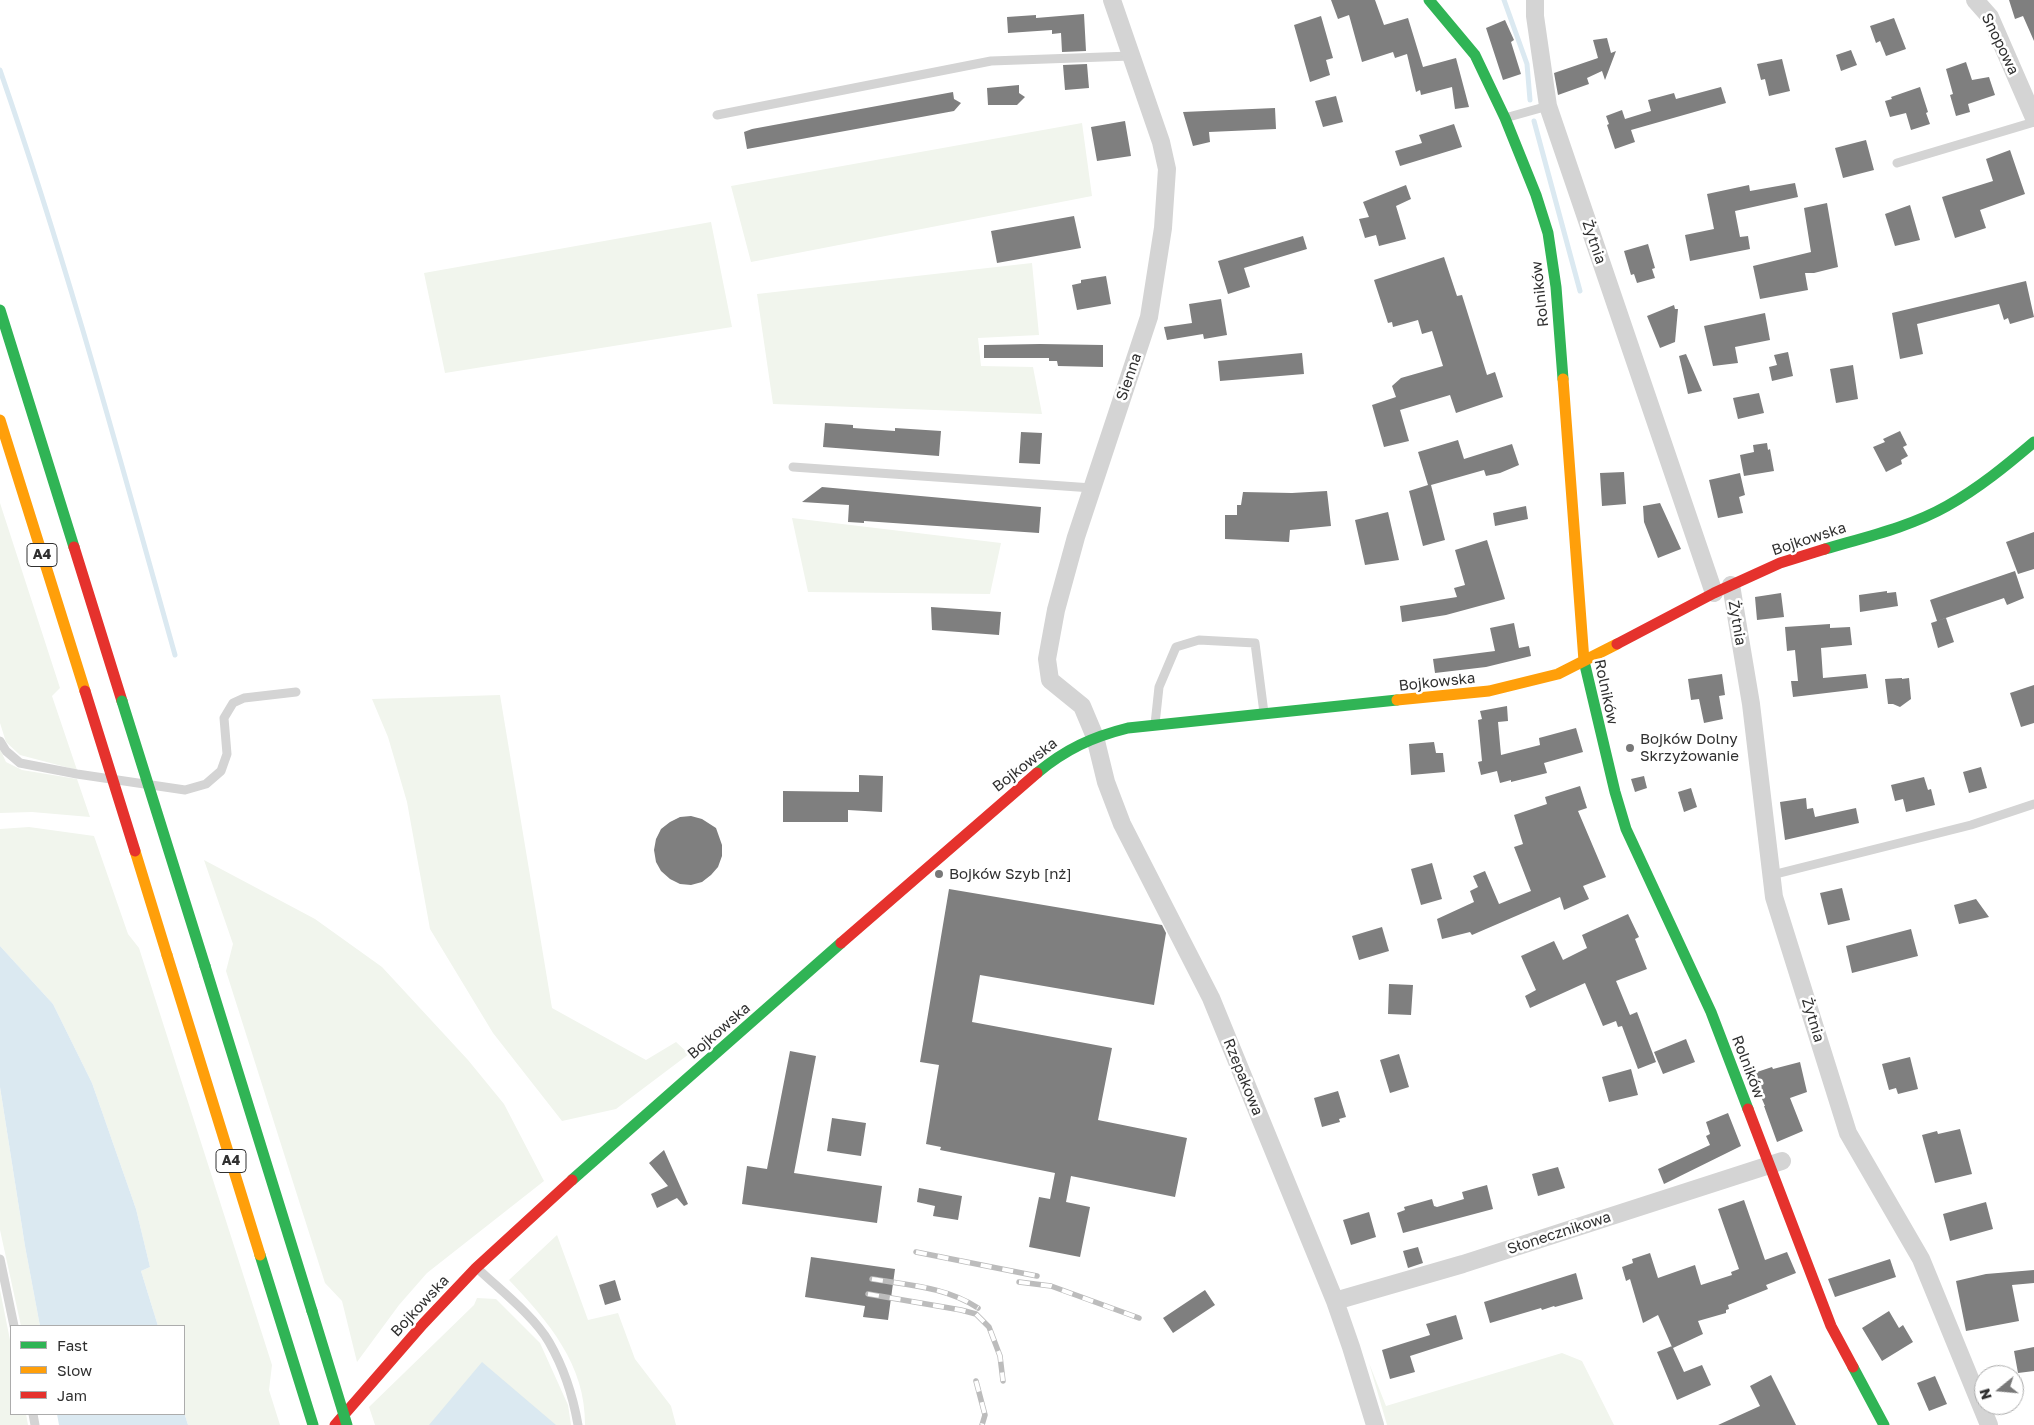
<!DOCTYPE html>
<meta charset="utf-8">
<style>
body{margin:0}
#map{position:relative;width:2034px;height:1425px;overflow:hidden;background:#fff;font-family:"Golos Text",sans-serif}
canvas{display:block}
.legend{position:absolute;left:10px;top:1325px;width:175px;height:90px;box-sizing:border-box;background:#fff;border:1px solid #acacac;margin:0;padding:6px 9px;list-style:none;font-size:15px;color:#303030}
.legend li{display:flex;align-items:center;gap:10px;height:25px}
.legend b{width:25px;border:1px solid #acacac}
.north{position:absolute;left:1974px;top:1365px;width:50px;height:50px;box-sizing:border-box;background:#fff;border:1px solid #acacac;border-radius:50%;rotate:253deg;font-size:14px;font-weight:700;line-height:20px;text-align:center;color:#303030}
.north::after{content:'';display:block;margin:auto;width:18px;height:22px;background:#787878;clip-path:polygon(50% 0,100% 100%,50% 72%,0 100%)}
</style>
<div id="map">
<canvas width="2034" height="1425"></canvas>
<ul class="legend">
<li><b style="height:6px;background:#30b455"></b>Fast</li>
<li><b style="height:6px;background:#ff9f0a"></b>Slow</li>
<li><b style="height:6px;background:#e5322d"></b>Jam</li>
</ul>
<div class="north">N</div>
</div>
<script>
const g = document.querySelector('canvas').getContext('2d');
g.lineJoin = 'round';
function fill(path, color) {
  g.fillStyle = color;
  g.fill(path, 'evenodd');
}
function trace(path, color, width, dash) {
  g.strokeStyle = color;
  g.lineWidth = width;
  g.lineCap = dash ? 'butt' : 'round';
  g.setLineDash(dash || []);
  g.stroke(path);
}
function drawText(font, color, halo, rows, align = 'center') {
  g.font = font + ' "Golos Text",sans-serif';
  g.lineWidth = 5;
  g.setLineDash([]);
  g.textBaseline = 'middle';
  g.strokeStyle = halo;
  g.fillStyle = color;
  for (const [text, x, y, turn = 0] of rows) {
    g.save();
    g.translate(x, y);
    g.rotate((+turn || 0) * Math.PI / 180);
    g.textAlign = isNaN(turn) ? turn : align;
    if (halo) g.strokeText(text, 0, 0);
    g.fillText(text, 0, 0);
    g.restore();
  }
}
fill(new Path2D(`
 M1082,123L1092,196L751,262L731,186Z
 M711,222L732,327L445,373L424,273Z
 M1032,263L1039,335L978,338L981,366L1033,367L1042,414L773,404L757,294Z
 M0,503L60,688L52,696L77,770L20,755L6,742L0,723Z
 M792,518L1001,543L990,594L808,592Z
 M500,695L552,1008L646,1060L676,1042L689,1054L616,1109L562,1121L493,1033L430,929L407,802L388,737L372,699Z
 M0,749L6,762L22,770L77,779L90,817L32,812L0,813Z
 M29,827L94,836L128,934L139,948L272,1365L269,1390L280,1425H188L184,1412V1326H158L141,1271L150,1267L136,1209L92,1083L53,1004L0,946V829Z
 M204,860L315,919L382,967L468,1060L504,1104L544,1181L427,1273L399,1305L357,1362L342,1301L325,1283L226,971L233,944Z
 M0,1087L25,1246L40,1326H21L0,1230Z
 M557,1235L588,1320L618,1313L635,1359L671,1406L676,1425H585C586,1365 548,1321 509,1280Z
 M0,1290L11,1345V1414H26L28,1425H0Z
 M477,1298L496,1299L540,1343L568,1405L571,1425H375L369,1407L474,1305Z
 M1562,1353L1582,1361L1614,1425H1387L1369,1363L1386,1406Z`), '#f1f5ed');
fill(new Path2D(`
 M0,946L53,1004L92,1083L136,1209L150,1267L141,1271L158,1326H40L25,1246L0,1087Z
 M482,1362L556,1425H429Z
 M184,1412L188,1425H59L57,1414H184Z`), '#dbe9f1');
trace(new Path2D(`
 M1504,0L1527,64L1530,100
 M0,70C67,263 120,459 175,655
 M1534,121L1580,291`), '#dbe9f1', 5);
fill(new Path2D(`
 M1331,0H1375L1384,25L1408,18L1423,67L1456,58L1469,107L1455,109L1452,87L1421,95L1420,90L1416,92L1407,54L1395,58L1393,52L1362,62L1349,15L1338,19Z
 M2009,0H2034V41L2023,16L2015,19Z
 M1084,14L1086,51L1062,52L1061,33L1052,34V30L1008,33L1007,17L1036,15V18Z
 M1321,16L1333,58L1326,60L1330,75L1310,82L1294,25Z
 M1894,18L1906,49L1886,56L1880,41L1876,43L1870,26Z
 M1505,20L1514,40L1511,42L1521,74L1503,80L1486,28Z
 M1607,38L1611,53L1616,51L1605,80L1602,71L1587,78L1589,84L1558,95L1554,73L1598,58L1593,40Z
 M1851,50L1857,65L1841,71L1836,55Z
 M1782,59L1790,91L1769,96L1765,79L1761,80L1757,64Z
 M1966,62L1972,80L1989,77L1995,95L1968,104L1970,112L1956,116L1950,95L1953,94L1946,69Z
 M1087,64L1089,88L1065,90L1063,65Z
 M1019,85V93L1025,97L1017,105H988L987,88Z
 M1721,87L1726,103L1631,130L1635,142L1615,149L1607,125L1609,124L1606,116L1622,110L1625,119L1651,111L1648,100L1674,93L1676,99Z
 M1920,87L1928,112L1926,113L1930,124L1911,130L1906,113L1890,117L1885,101L1892,99L1891,97Z
 M953,92L954,99L961,103L954,111L747,149L744,132L752,129Z
 M1336,96L1343,122L1323,127L1315,101Z
 M1275,108L1276,129L1209,132L1210,142L1193,146L1183,112Z
 M1125,121L1131,156L1097,161L1091,127Z
 M1454,124L1462,147L1400,166L1395,151L1422,143L1419,135Z
 M1866,140L1874,170L1843,178L1835,148Z
 M2010,150L2025,194L1980,210L1986,228L1955,238L1942,197L1993,181L1986,159Z
 M1795,183L1798,197L1735,211L1740,237L1748,236L1750,249L1690,261L1685,235L1714,229L1707,194L1749,185L1750,191Z
 M1406,185L1411,199L1396,206L1406,239L1379,246L1376,235L1365,238L1359,219L1369,217L1363,202Z
 M1827,203L1838,267L1814,273H1805L1808,290L1760,299L1753,266L1811,252L1804,208Z
 M1910,205L1920,240L1895,246L1885,214Z
 M1074,216L1081,248L997,263L991,231Z
 M1303,236L1307,249L1244,268L1250,287L1228,294L1218,261Z
 M1648,244L1655,268L1652,269L1655,278L1637,283L1634,274L1631,275L1624,251Z
 M1444,257L1457,296L1462,295L1487,375L1495,372L1503,397L1456,413L1450,395L1400,410L1409,441L1384,447L1372,405L1396,397L1392,386L1401,378L1443,366L1432,331L1422,334L1418,320L1393,327L1392,322L1388,323L1374,280Z
 M1106,276L1111,304L1077,310L1072,285L1081,283V280Z
 M2026,281L2034,317L2010,324L2008,318L2004,320L1999,304L1917,324L1923,354L1900,359L1892,313Z
 M1221,299L1227,335L1204,339L1203,334L1167,340L1164,327L1192,323L1189,304Z
 M1674,305L1675,309H1678L1675,342L1660,348L1647,316Z
 M1765,313L1770,340L1735,347L1738,363L1713,366L1704,326Z
 M1040,344L1103,345V367L1058,366L1057,361H1049V358H984V345Z
 M1788,352L1793,376L1772,381L1769,367L1777,365L1774,355Z
 M1302,353L1304,374L1220,381L1218,361Z
 M1686,354L1702,391L1688,394L1679,356Z
 M1853,365L1858,399L1836,403L1830,369Z
 M1759,393L1764,413L1738,419L1733,398Z
 M825,423L853,425V428L895,431V428L941,431L939,456L823,447Z
 M1900,431L1907,445L1903,447L1908,456L1901,460L1902,464L1886,472L1873,447L1885,442L1883,439Z
 M1021,432L1042,433L1040,464L1019,463Z
 M1458,440L1464,459L1512,444L1519,465L1500,473L1486,476L1484,470L1431,485L1445,540L1423,546L1409,491L1428,485L1418,452Z
 M1767,443L1768,450L1770,449L1774,471L1744,476L1740,455L1754,452L1753,445Z
 M1624,472L1626,504L1602,506L1600,473Z
 M1740,473L1745,495L1739,497L1743,513L1718,518L1709,480Z
 M822,487L1041,507L1039,533L864,521V523L848,522L849,505L802,502Z
 M1327,491L1331,526L1290,530L1289,542L1225,539V515H1237V505H1241L1243,492L1292,493Z
 M1660,503L1681,549L1658,558L1644,522L1643,506Z
 M1526,506L1528,519L1495,526L1493,513Z
 M1388,512L1399,560L1365,565L1355,520Z
 M2034,532V569L2018,574L2006,542Z
 M1487,540L1505,599L1446,615L1402,622L1400,606L1457,597L1454,588L1465,585L1455,550Z
 M2015,571L2024,598L2007,605L2004,598L1937,621L1930,600Z
 M1887,591V593L1896,592L1898,606L1860,612L1859,595Z
 M1781,593L1784,617L1757,620L1755,597Z
 M931,607L1001,612L999,635L932,630Z
 M1946,618L1954,642L1938,648L1931,623Z
 M1514,623L1519,648L1529,646L1531,656L1486,667L1435,673L1433,659L1495,651L1490,628Z
 M1830,624V628L1850,627L1852,645L1821,648L1823,678L1866,674L1868,688L1793,697L1791,681H1798L1795,650L1787,651L1785,627Z
 M1722,674L1725,695L1719,696L1723,719L1704,723L1699,699L1691,700L1688,679Z
 M1902,678V679L1909,678L1911,699L1900,707L1893,704H1888L1885,679Z
 M2034,685V723L2021,727L2010,693Z
 M1507,706L1508,721L1498,722L1501,755L1540,745L1539,738L1576,728L1583,752L1544,763L1547,773L1511,782V780L1500,783L1497,771L1481,775L1478,762L1482,761L1478,720L1482,719L1480,711Z
 M1434,742L1436,753H1443L1445,772L1411,775L1409,744Z
 M1981,767L1987,788L1969,793L1963,772Z
 M859,775L883,776L882,812L848,810V822H783V791L859,792Z
 M1644,776L1647,788L1635,792L1631,779Z
 M1924,777L1928,790L1931,789L1935,805L1906,812L1903,799L1895,801L1891,785Z
 M1580,786L1587,808L1578,811L1606,877L1583,886L1589,899L1564,910L1560,897L1472,935L1470,932L1442,939L1437,919L1474,902L1470,891L1478,887L1473,876L1485,871L1499,904L1531,891L1514,847L1523,844L1514,815L1547,804L1545,797Z
 M1691,788L1697,807L1684,812L1678,792Z
 M1806,798L1807,809L1813,808L1815,817L1856,808L1859,823L1785,840L1780,802Z
 M691,816L702,819L716,828L722,845V856L718,867L711,875L702,882L691,885L680,884L670,879L661,871L656,862L654,850L656,839L661,829L670,822L680,817Z
 M1432,863L1442,899L1421,905L1411,869Z
 M1842,888L1850,920L1828,925L1820,893Z
 M949,889L1162,925L1166,933L1154,1005L980,975L972,1022L1112,1048L1098,1120L1187,1138L1175,1197L1071,1176L1066,1202L1090,1207L1080,1257L1029,1247L1039,1197L1050,1199L1055,1173L940,1150L941,1147L926,1144L939,1065L920,1062Z
 M1976,899L1989,917L1959,924L1954,905Z
 M1628,914L1639,937L1635,939L1647,969L1616,981L1630,1015L1637,1012L1656,1062L1638,1069L1622,1026L1618,1027L1616,1021L1603,1026L1585,983L1530,1008L1525,996L1536,990L1521,956L1554,941L1563,960L1587,948L1582,935Z
 M1382,927L1389,951L1359,960L1352,936Z
 M1911,929L1918,956L1852,973L1846,946Z
 M1389,984L1413,985L1411,1015L1388,1014Z
 M1686,1039L1695,1062L1663,1074L1654,1052Z
 M790,1051L816,1056L794,1173L882,1186L877,1223L742,1204L747,1166L767,1169Z
 M1399,1054L1409,1087L1390,1093L1380,1060Z
 M1910,1057L1918,1089L1898,1094L1896,1088L1889,1090L1882,1064Z
 M1800,1062L1807,1092L1790,1098L1803,1131L1777,1142L1764,1106H1765L1751,1074L1772,1067L1773,1069Z
 M1631,1069L1638,1095L1609,1102L1602,1077Z
 M1338,1091L1346,1117L1339,1119L1340,1122L1322,1127L1314,1098Z
 M1728,1113L1741,1146L1664,1184L1658,1169L1710,1145L1706,1136L1710,1134L1706,1122Z
 M832,1118L866,1123L861,1156L827,1151Z
 M1960,1129L1972,1174L1935,1183L1922,1135L1937,1131L1938,1134Z
 M664,1150L688,1204L684,1206L677,1198L657,1208L651,1194L668,1186L649,1163Z
 M1558,1167L1565,1188L1538,1196L1532,1174Z
 M1487,1185L1493,1209L1403,1233L1397,1213L1405,1210L1404,1207L1432,1199L1434,1206L1437,1207L1464,1199L1462,1192Z
 M919,1188L962,1196L958,1220L933,1216L935,1206L917,1202Z
 M1744,1200L1765,1260L1787,1252L1796,1273L1766,1285L1768,1289L1728,1305L1729,1309L1726,1310V1313L1698,1321L1703,1334L1673,1348L1684,1372L1702,1365L1711,1385L1677,1400L1657,1352L1672,1346V1347L1658,1315L1643,1323L1630,1279L1626,1281L1622,1267L1633,1263L1632,1259L1650,1253L1658,1278L1695,1265L1701,1285L1732,1275L1731,1272L1739,1269L1718,1209Z
 M1986,1202L1993,1229L1950,1241L1943,1214Z
 M1369,1212L1376,1237L1351,1245L1343,1220Z
 M1418,1247L1423,1263L1408,1268L1403,1251Z
 M811,1257L895,1269L888,1320L863,1317L865,1306L805,1297Z
 M1890,1259L1896,1277L1835,1297L1828,1279Z
 M2034,1270V1283L2012,1285L2019,1321L1966,1331L1956,1281L1986,1274Z
 M1576,1273L1583,1299L1555,1307L1554,1306L1542,1310L1541,1308L1490,1323L1484,1302Z
 M615,1280L621,1300L605,1305L599,1285Z
 M1205,1290L1215,1305L1173,1333L1163,1318Z
 M1889,1311L1899,1328L1903,1325L1913,1342L1882,1361L1862,1328Z
 M1456,1315L1463,1339L1410,1356L1415,1372L1390,1379L1382,1350L1430,1335L1426,1324Z
 M2034,1347V1371L2018,1373L2014,1351Z
 M1771,1375L1796,1425H1718L1760,1406L1750,1386Z
 M1935,1376L1947,1404L1929,1411L1917,1383Z`), '#7f7f7f');
trace(new Path2D(`
 M717,115L991,61L1131,56
 M1505,118L1548,106
 M1897,163L2034,122
 M793,467L1092,488
 M1155,724L1159,687L1176,647L1199,640L1255,643L1264,713
 M0,741L6,751L20,763L77,774L185,790L206,784L221,771L227,754L224,718L233,703L244,698L296,692
 M1772,875L1971,825L2034,804
 M0,1259L14,1326
 M477,1268C499,1289 534,1316 549,1342C564,1368 573,1396 578,1425
 M33,1414L35,1425`), '#d4d4d4', 9);
trace(new Path2D(`
 M1112,0L1161,142L1167,169L1163,228L1149,317L1076,537L1056,610L1047,659L1050,680L1082,706L1090,725L1095,737L1106,782L1122,824L1211,998L1335,1301L1351,1347L1375,1425
 M1535,0V16L1548,106L1714,593
 M1975,0L1990,17L2034,118
 M1731,585L1751,704L1774,897L1848,1133L1921,1259L1989,1425
 M1335,1301L1463,1264L1782,1161`), '#d4d4d4', 18);
trace(new Path2D(`
 M1429,0L1475,55L1505,118L1536,195L1548,233L1556,287L1563,379
 M0,310L74,547
 M1825,549C1866,537 1910,527 1947,506C1979,488 2007,465 2034,442
 M1584,661L1615,792L1626,829L1711,1012L1748,1109
 M1037,773C1066,749 1092,737 1128,728L1397,700
 M205,966L312,1311
 M572,1180L841,943
 M260,1255L313,1425
 M1853,1367L1884,1425`), '#30b455', 11);
trace(new Path2D(`
 M1563,379L1584,661
 M0,420L85,691
 M1397,700L1489,691L1558,674L1617,644
 M167,955L260,1255`), '#ff9f0a', 11);
trace(new Path2D(`
 M74,547L122,701
 M1617,644L1714,593L1780,563L1825,549
 M841,943L1037,773
 M1748,1109L1831,1326L1853,1367
 M335,1425L423,1324L476,1268L572,1180`), '#e5322d', 11);
const rail = new Path2D(`
 M916,1252L1037,1276
 M872,1279C908,1285 946,1287 978,1308
 M1019,1282L1051,1286L1139,1318
 M868,1294L961,1310L976,1314L989,1327L1000,1356L1003,1381
 M976,1381L985,1415L982,1425`);
trace(rail, '#bcbcbc', 5.5);
trace(rail, '#fff', 4, [11]);
trace(new Path2D(`
 M122,701L205,966
 M312,1311L347,1425`), '#30b455', 11);
trace(new Path2D(`
 M135,851L167,955`), '#ff9f0a', 11);
trace(new Path2D(`
 M85,691L135,851`), '#e5322d', 11);
for (const [x, y, r, color] of [
 [1630,748,5,"#787878"],
 [939,874,5,"#787878"]
]) {
  const dot = new Path2D();
  dot.arc(x, y, r, 0, 2 * Math.PI);
  g.fillStyle = color;
  g.fill(dot);
  trace(dot, '#fff', 2);
}
for (const [x, y, w] of [
 [42,555,30],
 [231,1161,30]
]) {
  const box = new Path2D();
  box.roundRect(x - w / 2, y - 11.5, w, 23, 4);
  g.fillStyle = '#fff';
  g.fill(box);
  trace(box, '#303030', 1);
}
drawText('bold 14px', '#303030', null, [
 ["A4",42,555],
 ["A4",231,1161]
]);
drawText('15px', '#303030', '#fff', [
 ["Snopowa",2000,44,64],
 ["Żytnia",1594,242,71],
 ["Rolników",1540,294,-96],
 ["Sienna",1129,377,-71],
 ["Bojkowska",1809,539,-18],
 ["Żytnia",1737,623,80],
 ["Bojkowska",1437,682,-6],
 ["Rolników",1606,692,78],
 ["Bojkowska",1025,765,-38],
 ["Żytnia",1813,1020,73],
 ["Bojkowska",719,1031,-41],
 ["Rolników",1748,1067,69],
 ["Rzepakowa",1243,1077,68],
 ["Słonecznikowa",1559,1233,-18],
 ["Bojkowska",420,1306,-47]
]);
drawText('15px', '#303030', '#fff', [
 ["Bojków Dolny",1640,739],
 ["Skrzyżowanie",1640,756],
 ["Bojków Szyb [nż]",949,874]
], 'left');
</script>
